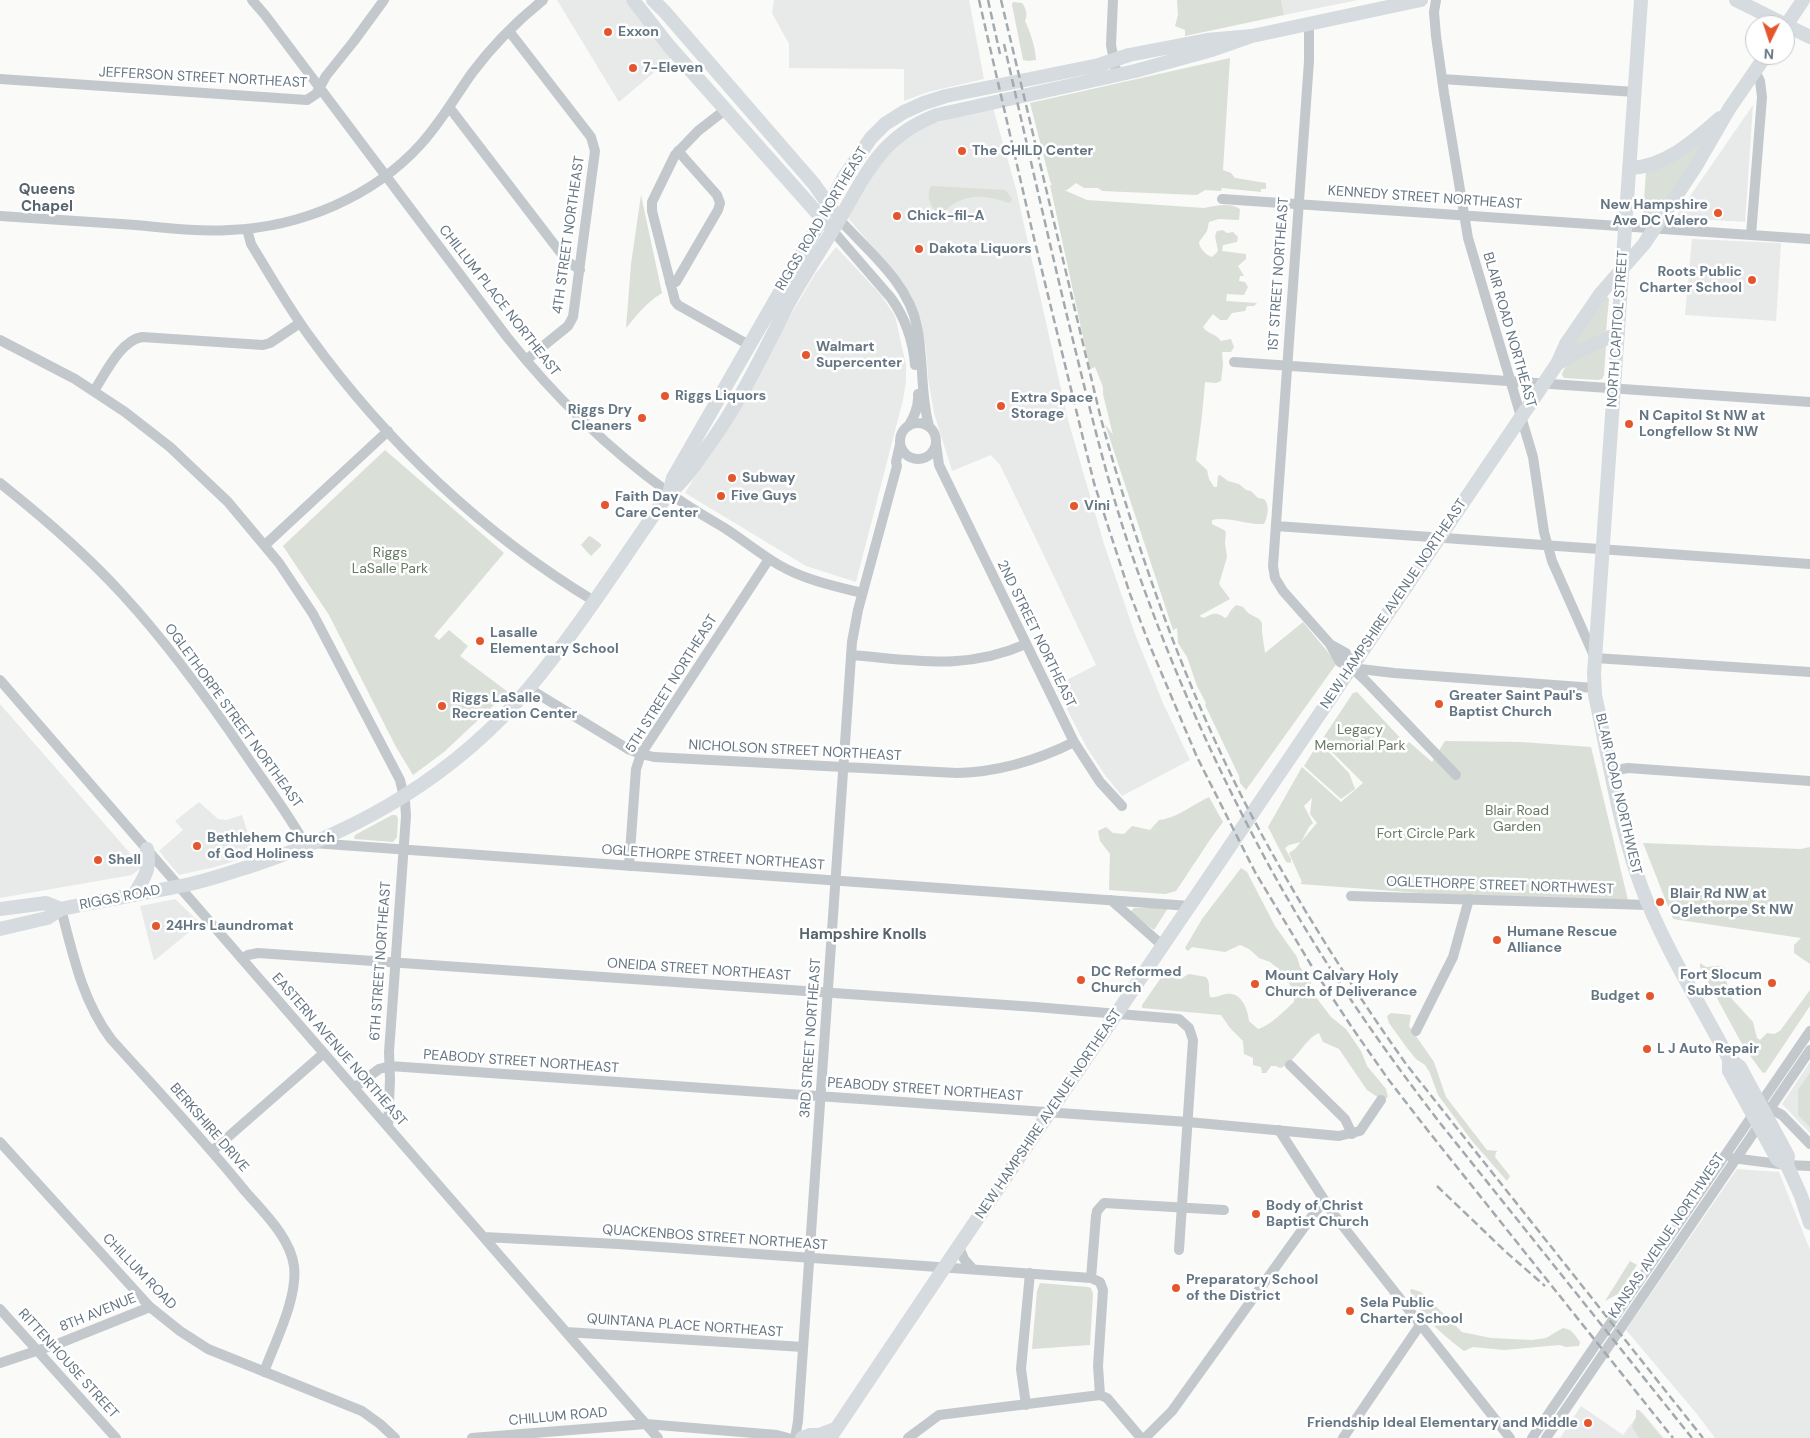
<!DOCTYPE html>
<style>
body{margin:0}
#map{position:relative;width:1810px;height:1438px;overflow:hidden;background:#fafaf8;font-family:"DM Sans",sans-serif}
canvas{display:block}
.north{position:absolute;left:1745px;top:15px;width:50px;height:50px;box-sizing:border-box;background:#fff;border:1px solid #c1c8cd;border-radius:50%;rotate:184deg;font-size:14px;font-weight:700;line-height:20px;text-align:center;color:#657683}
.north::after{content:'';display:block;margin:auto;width:18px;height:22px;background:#e4572e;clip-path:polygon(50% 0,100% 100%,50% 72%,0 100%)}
</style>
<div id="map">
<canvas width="1810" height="1438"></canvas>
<div class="north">N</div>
</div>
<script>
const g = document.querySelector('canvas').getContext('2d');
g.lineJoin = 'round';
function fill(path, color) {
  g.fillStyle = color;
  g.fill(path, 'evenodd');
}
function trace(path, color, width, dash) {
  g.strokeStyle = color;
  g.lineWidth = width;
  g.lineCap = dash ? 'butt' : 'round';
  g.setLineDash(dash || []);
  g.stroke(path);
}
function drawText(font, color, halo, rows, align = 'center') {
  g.font = font + ' "DM Sans",sans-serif';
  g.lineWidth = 5;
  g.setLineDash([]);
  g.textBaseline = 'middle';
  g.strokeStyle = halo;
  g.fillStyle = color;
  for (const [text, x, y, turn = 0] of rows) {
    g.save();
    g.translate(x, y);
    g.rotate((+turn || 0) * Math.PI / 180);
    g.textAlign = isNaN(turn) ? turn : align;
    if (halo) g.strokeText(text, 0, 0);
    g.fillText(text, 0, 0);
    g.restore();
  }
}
fill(new Path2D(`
 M557,0H625L671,58L619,102Z
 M774,0H969L984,79L928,92L904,101V69L789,68V44L772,13Z
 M1281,0H1358L1284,15Z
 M1753,105L1745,222L1678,218L1677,215Z
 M993,108L1016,189L1068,420L1104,544L1135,634L1163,703L1190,760L1122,796L1105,775L1087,748L1055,686L1096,665L1038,543L1000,465L991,455L952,471L934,413L928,378L926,348L920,322L912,298L902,281L848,218L883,158L917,129L962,115Z
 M1692,239L1781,243L1776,321L1685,315Z
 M836,247L881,295L895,316L906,365V381L903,400L856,582L806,566L685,493L815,274Z
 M0,704L142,867L132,875L0,898Z
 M199,802L218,819L226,820L242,815L255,855L215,867L179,875L159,851L183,830L175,821Z
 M175,899L200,923L154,961L140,906Z
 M1810,1062V1133L1782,1104Z
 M1737,1169L1779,1172L1810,1250V1438H1715L1697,1414L1626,1330Z
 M1581,1406L1623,1435L1641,1411L1664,1438H1560Z`), '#e8e9e9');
fill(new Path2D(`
 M1177,0H1281L1284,15L1185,36V30L1175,26L1178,15Z
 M1013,2L1022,3C1026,8 1028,16 1025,21C1031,34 1035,46 1036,60L1028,61L1023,60L1012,5Z
 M1230,58L1223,170L1231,173L1235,178L1266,183V189H1261V192L1222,188L1221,191L1205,190L1197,195L1102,191L1098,188H1084L1076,183L1067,190H1064L1087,200L1204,208C1216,206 1229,202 1240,209L1239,220L1219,219L1209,222L1207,231L1199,242C1199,248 1207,256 1212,257L1218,251L1215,236L1217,231L1223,230L1227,233L1233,232L1238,237L1237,242L1223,245L1222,251L1246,254V259L1238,266L1244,276H1240L1239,281L1245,282L1248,287L1244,295L1227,294L1226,301L1257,303L1254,306H1247L1245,311L1232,313L1227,320H1220L1213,314L1203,327C1207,334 1216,333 1221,341L1231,339L1234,347L1231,352H1222L1223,365L1221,381L1216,383L1205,382C1203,408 1200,434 1196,460L1207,470L1209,479L1214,487H1217L1218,476L1220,475L1228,481L1239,484L1246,490L1251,491L1258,498L1264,499C1270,505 1268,516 1264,524C1246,525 1228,516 1212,520V524L1224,530L1226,532L1225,543L1227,557L1219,584L1230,599L1199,616L1204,618C1212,614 1216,611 1225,618L1227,617L1231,610L1236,605L1243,607L1248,613L1259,619L1262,623V632L1265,653L1303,622L1337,663L1246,790L1240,783L1239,776L1205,705L1206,703L1197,686L1187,657L1178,643L1177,628L1173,630L1105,424L1113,435L1103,394V387L1095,367L1090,369L1050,185H1052L1050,181L1030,103Z
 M1708,137L1656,216L1643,215L1646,172Z
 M931,186L1005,190L1011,197L1012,200L1009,203C991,197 975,193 957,202C950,205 946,211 939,213C930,208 926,195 931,186Z
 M641,195L662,293C647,302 637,315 626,328L631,264Z
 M1606,295L1609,299L1606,331L1571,348Z
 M1606,345L1604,375L1602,379L1598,380L1564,378L1562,375C1565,359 1592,352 1606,345Z
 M385,450L504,553L434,636L439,640L449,630L468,646L460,656L508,692L444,752L413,775L396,747L329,615L283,546Z
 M590,536L601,544V546L591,556L581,545L588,537Z
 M1357,692L1406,744L1409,742L1432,762L1445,741L1521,742L1591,747L1628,900L1434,894L1300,884L1302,882L1289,853L1295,849L1317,823L1310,814L1312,798L1304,806L1313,823L1309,827L1301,842L1289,845L1285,848L1291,859V863L1286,862L1268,827L1302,767L1341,802L1363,783L1321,741L1353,693Z
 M1319,742L1349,773L1355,789L1341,799L1304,766Z
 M1209,797L1223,822C1206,844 1192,868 1176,891L1165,894L1109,890L1110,854L1100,841L1098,831L1106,827L1113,833L1124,834L1132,826L1150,830L1159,820C1175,819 1194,804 1209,797Z
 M392,815H396L398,818L397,837L393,842L354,839L355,835Z
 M1643,843L1801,849L1810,847V964L1794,953V945L1801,938L1673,919Z
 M1241,868L1247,872L1275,926L1297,957L1300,967L1310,980L1315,996L1331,1017L1346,1029L1361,1051L1367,1066L1386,1089L1388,1097L1385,1099L1376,1096L1367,1090L1339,1049L1323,1042L1319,1033C1304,1039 1295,1064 1280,1068L1276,1066H1271L1266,1073H1262L1261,1067L1253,1065V1058L1244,1054L1243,1041L1230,1028L1221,1015L1142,1008V1005L1165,972L1174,974L1180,979L1189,974L1206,977C1211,983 1208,989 1210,997C1217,998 1220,995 1226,994C1241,991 1248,1009 1249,1021L1258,1029C1270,1026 1285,1010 1294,1002V991L1281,971L1270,962L1259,958L1249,949L1240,945L1225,952L1192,947L1188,951L1185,948L1202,919Z
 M1134,908H1168L1154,930L1132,914L1131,911Z
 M1700,963L1706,967L1717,966L1725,967L1728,990L1732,999L1753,1022L1757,1038L1760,1040L1767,1033L1774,1034L1780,1031L1810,990V1006L1765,1073L1762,1072L1743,1046L1700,967Z
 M1391,1013L1411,1015L1409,1026L1434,1062L1446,1097L1487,1150L1498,1151L1496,1152L1495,1157L1510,1176L1507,1181L1472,1141L1438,1095L1430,1073L1425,1065L1416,1059L1407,1048L1389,1023L1387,1016Z
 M1810,1073V1127L1798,1115V1090Z
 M1630,1261L1637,1265L1618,1294L1605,1301Z
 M1040,1283L1088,1287L1091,1288L1093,1294L1090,1345L1032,1349L1037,1291Z
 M1412,1289L1421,1292L1462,1332L1491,1338L1532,1340L1546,1338L1563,1328L1570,1330L1575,1335L1580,1342L1579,1346L1566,1347L1560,1345L1504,1350L1473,1347L1464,1351C1447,1338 1414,1312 1410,1290Z
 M1636,1410H1639L1662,1438H1639L1632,1427L1636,1417Z`), '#dadfd7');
trace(new Path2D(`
 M252,0L265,15L507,337C554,396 607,448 668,492C685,505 704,516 723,527C742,539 760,554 779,565C805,580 834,586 862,593
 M1113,0L1111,45L1117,75
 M1436,0L1434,12L1436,36L1444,93L1468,238L1533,457L1544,532L1552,561L1595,658L1810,672
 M1309,24V61L1273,566L1275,578L1283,591L1330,644L1346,653L1352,668
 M509,31L591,137L595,151L573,317L568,326L526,360
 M0,79L307,100L316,94L326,76L354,41L384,0
 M1442,79L1635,92
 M449,107L567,261L580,270
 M725,110L698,131L675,155L652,202V211L675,301L678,305L749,345
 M1222,199L1810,239
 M0,216C45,219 90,222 136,225C167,228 199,232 230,230C301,227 373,197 421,144C441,122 455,97 472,73C492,46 517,21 543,0
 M839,219C868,251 909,283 917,327C924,360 920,394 929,426
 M247,229L251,244C270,275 288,307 310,337C386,442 483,534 594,601
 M833,231L891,298C906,319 913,340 915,365
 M1751,235L1762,97L1760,81L1755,71
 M670,283L676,282L718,210L720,203L717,195L678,151
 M0,340L75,379L125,412L170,447L228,502L279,563L313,614L400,780L405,801L406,816L389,1052L390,1079L388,1127
 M1234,362L1810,402
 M94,391C105,374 121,340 142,337L263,345L270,343L300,323
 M900 441a18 18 0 1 1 36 0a18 18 0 1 1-36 0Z
 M909,425C915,415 919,406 918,394
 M936,444L939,465L1074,742L1100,782L1122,806
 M0,483C44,518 86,554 123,595C169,645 208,699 246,755C266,785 289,814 306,846
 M1276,526L1810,564
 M265,545L388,431
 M1330,644L1340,662L1352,668L1365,680L1456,775
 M851,655C915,660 965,671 1026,644
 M1352,668L1394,673L1594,688
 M0,680L658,1438
 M528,688L628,749L641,754L654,757L957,773C999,772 1036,761 1074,742
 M1611,771L1628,768L1810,781
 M313,843L1190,906
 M629,866L636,769L641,754L769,559
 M1351,896L1648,905
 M1111,900L1163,946
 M61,909C73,955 82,1000 111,1039C156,1089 202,1138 245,1191C263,1212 290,1237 294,1266C298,1298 275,1342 264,1372
 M242,959L248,955L258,953L1035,1007L1179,1019L1189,1028L1193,1040L1179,1250
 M1416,1031L1453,957L1469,899
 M1290,1065L1345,1119L1352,1134
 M354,1088L379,1069L390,1066L1188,1122L1339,1136L1360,1131L1381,1100
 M1765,1106L1782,1115L1810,1144
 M1279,1130L1332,1212L1353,1239L1510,1438
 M0,1142L150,1307L180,1331L208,1349L362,1411L380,1424L395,1438
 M212,1151L324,1053
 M1732,1158L1787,1165L1810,1166
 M484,1237L618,1244L1091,1278L1100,1282L1103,1290L1098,1366L1100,1395
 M959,1247L964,1259L972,1268
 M1091,1278L1096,1216L1097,1211L1104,1203L1224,1210
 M0,1309L116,1438
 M566,1332L803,1347
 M0,1363L60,1343L150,1307
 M1026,1405L1021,1369L1030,1273
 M472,1438L646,1424L777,1435L788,1438
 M795,1438L798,1421L852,642L858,610L897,466L896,462L900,444
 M908,1438L939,1415L1100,1395L1107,1398L1141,1438
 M1145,1438L1172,1411L1315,1212L1325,1201
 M1343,1438L1420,1325
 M1532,1438L1810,1031
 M1546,1438L1810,1050`), '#c3c8cc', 10);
trace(new Path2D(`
 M633,0L669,46L827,224
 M653,0L665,12L814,184L833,211
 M1641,0L1594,673L1595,695C1609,759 1619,825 1641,886C1663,945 1700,1004 1729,1059V1071L1777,1159L1787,1165
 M1736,0L1810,37
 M1785,27L1803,0
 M1629,168C1665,167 1694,141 1720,118
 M1557,364L1577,352L1618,333
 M669,493L673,478L822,219L844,177L871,138L885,124L904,112L924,103L946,96L1099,65L1129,55L1207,40L1252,36L1421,0
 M134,895C144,877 151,871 147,849
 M0,909L46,903L61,909
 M0,929L47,918L61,909C104,900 147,893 190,884C213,879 235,871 257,864C364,828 455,775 529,688C580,627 623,558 669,493C683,482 693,468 703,453C737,408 761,358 786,308C802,278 821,250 839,220C867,173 881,136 937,115L1135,71L1212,50L1252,36
 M1729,1059L1740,1067L1788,1156L1787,1165L1801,1196L1810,1223
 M802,1438L810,1435H819L835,1429
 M830,1438L944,1268L1557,364L1566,344L1601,293L1644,244L1696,166L1729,109L1766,55`), '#d6dbdf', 14);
trace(new Path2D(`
 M979,0L1032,230L1094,483L1130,594L1150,646L1197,757L1255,872L1314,970L1353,1029L1388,1079L1429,1132L1673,1438
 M988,0L1000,54
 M1001,0L1101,419C1137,549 1181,676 1242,797C1290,891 1346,979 1406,1064L1703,1438
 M1004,44C1025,136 1046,228 1068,320C1086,393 1103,466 1126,537C1163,649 1211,758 1267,862C1317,954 1376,1040 1440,1123L1692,1438
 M1437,1186L1506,1252L1545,1286`), '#a2aab0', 2.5, [8, 4]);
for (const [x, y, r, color] of [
 [608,32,5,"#e4572e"],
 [633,68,5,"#e4572e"],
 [962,151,5,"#e4572e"],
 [1718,213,5,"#e4572e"],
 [897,216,5,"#e4572e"],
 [919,249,5,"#e4572e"],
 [1752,280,5,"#e4572e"],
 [806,355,5,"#e4572e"],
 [665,396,5,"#e4572e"],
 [1001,406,5,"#e4572e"],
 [642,418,5,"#e4572e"],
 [1629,424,5,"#e4572e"],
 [732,478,5,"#e4572e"],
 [721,496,5,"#e4572e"],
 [605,505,5,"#e4572e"],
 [1074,506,5,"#e4572e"],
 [480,641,5,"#e4572e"],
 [1439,704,5,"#e4572e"],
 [442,706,5,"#e4572e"],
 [197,846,5,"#e4572e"],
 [98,860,5,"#e4572e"],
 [1660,902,5,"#e4572e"],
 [156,926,5,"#e4572e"],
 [1497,940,5,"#e4572e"],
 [1081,980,5,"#e4572e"],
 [1772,983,5,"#e4572e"],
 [1255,984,5,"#e4572e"],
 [1650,996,5,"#e4572e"],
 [1647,1049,5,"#e4572e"],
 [1256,1214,5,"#e4572e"],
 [1176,1288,5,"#e4572e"],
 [1350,1311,5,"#e4572e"],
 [1588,1423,5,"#e4572e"]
]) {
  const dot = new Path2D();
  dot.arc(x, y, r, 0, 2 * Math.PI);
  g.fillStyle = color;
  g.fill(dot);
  trace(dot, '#fff', 2);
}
drawText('bold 14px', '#657683', '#fff', [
 ["Exxon",618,32],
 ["7-Eleven",643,68],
 ["The CHILD Center",972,151],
 ["New Hampshire",1708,205,"right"],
 ["Ave DC Valero",1708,221,"right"],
 ["Chick-fil-A",907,216],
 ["Dakota Liquors",929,249],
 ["Roots Public",1742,272,"right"],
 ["Charter School",1742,288,"right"],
 ["Walmart",816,347],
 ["Supercenter",816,363],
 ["Riggs Liquors",675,396],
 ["Extra Space",1011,398],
 ["Storage",1011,414],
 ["Riggs Dry",632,410,"right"],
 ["Cleaners",632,426,"right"],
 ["N Capitol St NW at",1639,416],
 ["Longfellow St NW",1639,432],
 ["Subway",742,478],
 ["Five Guys",731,496],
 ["Faith Day",615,497],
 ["Care Center",615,513],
 ["Vini",1084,506],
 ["Lasalle",490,633],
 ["Elementary School",490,649],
 ["Greater Saint Paul's",1449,696],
 ["Baptist Church",1449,712],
 ["Riggs LaSalle",452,698],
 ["Recreation Center",452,714],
 ["Bethlehem Church",207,838],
 ["of God Holiness",207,854],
 ["Shell",108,860],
 ["Blair Rd NW at",1670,894],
 ["Oglethorpe St NW",1670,910],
 ["24Hrs Laundromat",166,926],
 ["Humane Rescue",1507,932],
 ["Alliance",1507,948],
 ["DC Reformed",1091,972],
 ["Church",1091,988],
 ["Fort Slocum",1762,975,"right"],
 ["Substation",1762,991,"right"],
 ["Mount Calvary Holy",1265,976],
 ["Church of Deliverance",1265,992],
 ["Budget",1640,996,"right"],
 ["L J Auto Repair",1657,1049],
 ["Body of Christ",1266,1206],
 ["Baptist Church",1266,1222],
 ["Preparatory School",1186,1280],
 ["of the District",1186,1296],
 ["Sela Public",1360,1303],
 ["Charter School",1360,1319],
 ["Friendship Ideal Elementary and Middle",1578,1423,"right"]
], 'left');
drawText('14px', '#657683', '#fff', [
 ["JEFFERSON STREET NORTHEAST",203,78,3],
 ["KENNEDY STREET NORTHEAST",1425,198,4],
 ["RIGGS ROAD NORTHEAST",822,219,-59],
 ["4TH STREET NORTHEAST",569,235,-82],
 ["1ST STREET NORTHEAST",1279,274,-86],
 ["CHILLUM PLACE NORTHEAST",499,301,52],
 ["NORTH CAPITOL STREET",1618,329,-86],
 ["BLAIR ROAD NORTHEAST",1509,330,74],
 ["NEW HAMPSHIRE AVENUE NORTHEAST",1394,604,-56],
 ["2ND STREET NORTHEAST",1036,634,64],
 ["5TH STREET NORTHEAST",672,684,-58],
 ["OGLETHORPE STREET NORTHEAST",233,716,54],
 ["NICHOLSON STREET NORTHEAST",795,751,3],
 ["BLAIR ROAD NORTHWEST",1618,794,77],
 ["OGLETHORPE STREET NORTHEAST",713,858,4],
 ["OGLETHORPE STREET NORTHWEST",1500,886,2],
 ["RIGGS ROAD",120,898,-11],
 ["6TH STREET NORTHEAST",381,961,-86],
 ["ONEIDA STREET NORTHEAST",699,970,4],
 ["3RD STREET NORTHEAST",811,1038,-86],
 ["EASTERN AVENUE NORTHEAST",339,1050,49],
 ["PEABODY STREET NORTHEAST",521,1062,4],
 ["PEABODY STREET NORTHEAST",925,1090,4],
 ["NEW HAMPSHIRE AVENUE NORTHEAST",1049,1114,-56],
 ["BERKSHIRE DRIVE",209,1128,49],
 ["KANSAS AVENUE NORTHWEST",1667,1236,-56],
 ["QUACKENBOS STREET NORTHEAST",715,1238,4],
 ["CHILLUM ROAD",139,1272,46],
 ["8TH AVENUE",98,1313,-22],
 ["QUINTANA PLACE NORTHEAST",685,1326,4],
 ["RITTENHOUSE STREET",68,1364,48],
 ["CHILLUM ROAD",558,1417,-5]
]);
drawText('14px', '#687a64', '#fff', [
 ["Riggs",390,553],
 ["LaSalle Park",390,569],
 ["Legacy",1360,730],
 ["Memorial Park",1360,746],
 ["Blair Road",1517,811],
 ["Garden",1517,827],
 ["Fort Circle Park",1426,834]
]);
drawText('bold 15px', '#57646e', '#fff', [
 ["Queens",47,190],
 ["Chapel",47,207],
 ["Hampshire Knolls",863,935]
]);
</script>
